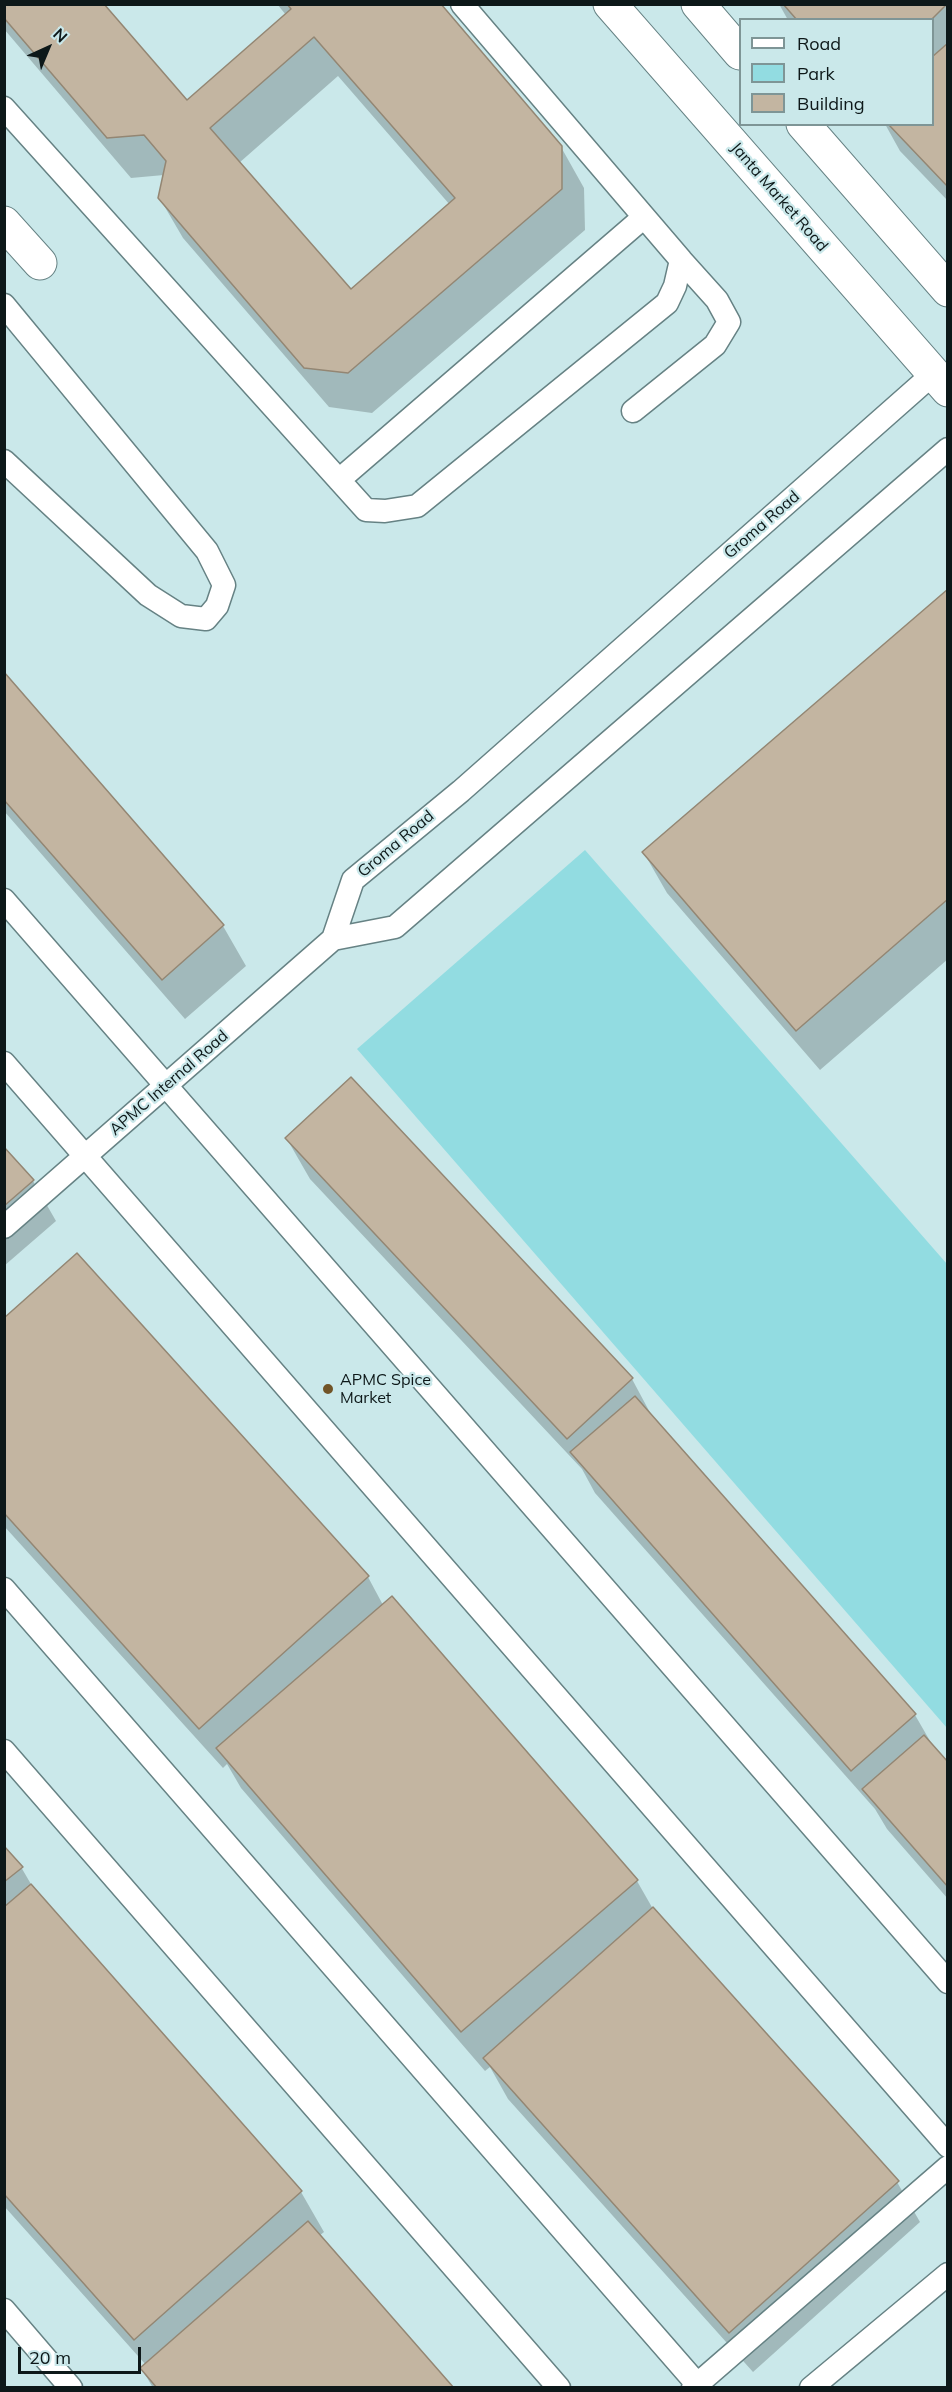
<!DOCTYPE html>
<style>
body{margin:0}
#map{position:relative;width:952px;height:2392px;overflow:hidden;background:#cae8ea;font-family:Mulish,sans-serif}
canvas{display:block}
.frame{position:absolute;inset:0;border:6px solid #0d1819;pointer-events:none}
.legend{position:absolute;left:739px;top:18px;width:195px;height:108px;box-sizing:border-box;background:#cae8ea;border:2px solid #7e9596;margin:0;padding:8px 10px;list-style:none;font-size:18px;color:#0d1819}
.legend li{display:flex;align-items:center;gap:12px;height:30px}
.legend b{width:30px;border:2px solid #7e9596}
.north{position:absolute;left:18px;top:18px;width:60px;height:60px;-webkit-text-stroke:4px #cae8ea;paint-order:stroke;rotate:44deg;font-size:16px;font-weight:700;line-height:24px;text-align:center;color:#0d1819}
.north::after{content:'';display:block;margin:auto;width:21px;height:27px;background:#0d1819;clip-path:polygon(50% 0,100% 100%,50% 72%,0 100%)}
.scale{position:absolute;left:18px;top:2347px;width:123px;height:27px;box-sizing:border-box;border:3px solid #0d1819;border-top:0;padding-left:8px;font-size:18px;line-height:21px;white-space:nowrap;color:#0d1819;-webkit-text-stroke:4px #cae8ea;paint-order:stroke}
</style>
<div id="map">
<canvas width="952" height="2392"></canvas>
<div class="frame"></div>
<ul class="legend">
<li><b style="height:8px;background:#fff"></b>Road</li>
<li><b style="height:16px;background:#92dce1"></b>Park</li>
<li><b style="height:16px;background:#c3b5a1"></b>Building</li>
</ul>
<div class="north">N</div>
<div class="scale">20 m</div>
</div>
<script>
const g = document.querySelector('canvas').getContext('2d');
g.lineJoin = 'round';
function fill(path, color) {
  g.fillStyle = color;
  g.fill(path, 'evenodd');
}
function trace(path, color, width, dash) {
  g.strokeStyle = color;
  g.lineWidth = width;
  g.lineCap = dash ? 'butt' : 'round';
  g.setLineDash(dash || []);
  g.stroke(path);
}
function drawText(font, color, halo, rows, align = 'center') {
  g.font = font + ' Mulish,sans-serif';
  g.lineWidth = 4.5;
  g.setLineDash([]);
  g.textBaseline = 'middle';
  g.strokeStyle = halo;
  g.fillStyle = color;
  for (const [text, x, y, turn = 0] of rows) {
    g.save();
    g.translate(x, y);
    g.rotate((+turn || 0) * Math.PI / 180);
    g.textAlign = isNaN(turn) ? turn : align;
    if (halo) g.strokeText(text, 0, 0);
    g.fillText(text, 0, 0);
    g.restore();
  }
}
fill(new Path2D(`
 M585,850L947,1264V1728L357,1049Z`), '#92dce1');
fill(new Path2D(`
 M4,4L187,102L286,15L277,4H439L561,147L584,188L585,230L372,413L329,407L183,238L159,197L164,175L131,178L4,29ZM338,76L450,205L350,291L239,163Z
 M779,4H948V201L900,151L885,124H932V20H788Z
 M948,591V959L820,1070L667,893L644,853Z
 M4,675L223,926L246,966L185,1019L4,811Z
 M287,1139L632,1379L654,1420L915,1715L937,1753L948,1765V1899L887,1829L875,1809L595,1493L582,1469L310,1179Z
 M4,1149L33,1181L56,1221L4,1266Z
 M4,1320L368,1577L383,1605L637,1881L653,1909L897,2182L920,2222L753,2372L508,2099L490,2067L485,2071L241,1788L227,1764L223,1768L4,1526Z
 M4,1848L21,1867L35,1891L301,2192L324,2232L319,2236L452,2388H153L142,2369L146,2365L4,2206Z`), '#0003');
const building = new Path2D(`
 M4,4H104L187,100L291,9L287,4H441L562,146V189L348,373L304,368L158,198L166,161L144,135L107,138L4,18ZM314,37L455,198L351,289L210,128Z
 M783,4H947L931,20H797Z
 M948,43V187L888,124H932V57Z
 M948,589V899L796,1031L642,852Z
 M4,672L224,925L162,980L4,800Z
 M351,1077L633,1378L567,1439L285,1138Z
 M4,1147L34,1180L4,1206Z
 M77,1253L369,1576L199,1729L4,1513V1318Z
 M635,1396L916,1714L851,1771L570,1452Z
 M392,1596L638,1880L461,2032L216,1748Z
 M924,1735L948,1762V1887L862,1789Z
 M4,1846L23,1867L4,1882Z
 M31,1884L302,2191L134,2340L4,2194V1907Z
 M653,1907L899,2181L729,2333L483,2058Z
 M308,2221L454,2388H157L140,2368Z`);
fill(building, '#c3b5a1');
trace(building, '#938673', 1.5);
const service = new Path2D(`
 M4,108L366,510L385,511L417,506L667,303L675,286L681,260L462,4
 M4,305L207,551L224,585L217,606L206,619L181,616L148,595L4,461
 M633,411L715,345L729,322L717,300L681,260
 M339,480L644,217
 M4,900L948,1982
 M333,939L353,880L461,791L933,374
 M333,939L395,927L948,449
 M4,1063L948,2146
 M4,1227L333,939
 M4,1589L697,2384
 M4,1751L559,2388
 M4,2310L71,2388
 M693,2388L948,2167
 M811,2388L948,2274`);
const minor = new Path2D(`
 M4,223L40,263`);
const secondary = new Path2D(`
 M610,4L948,390
 M698,4L740,53
 M803,124L948,290`);
trace(service, '#668284', 25);
trace(minor, '#668284', 35);
trace(secondary, '#668284', 35);
trace(service, '#fff', 22);
trace(minor, '#fff', 33);
trace(secondary, '#fff', 33);
for (const [x, y, r, color] of [
 [328,1389,6,"#715427"]
]) {
  const dot = new Path2D();
  dot.arc(x, y, r, 0, 2 * Math.PI);
  g.fillStyle = color;
  g.fill(dot);
  trace(dot, '#cae8ea', 2);
}
drawText('16px', '#0d1819', '#cae8ea', [
 ["Janta Market Road",779,197,49],
 ["Groma Road",762,525,-41],
 ["Groma Road",396,844,-40],
 ["APMC Internal Road",169,1083,-41]
]);
drawText('16px', '#0d1819', '#cae8ea', [
 ["APMC Spice",340,1380],
 ["Market",340,1398]
], 'left');
</script>
